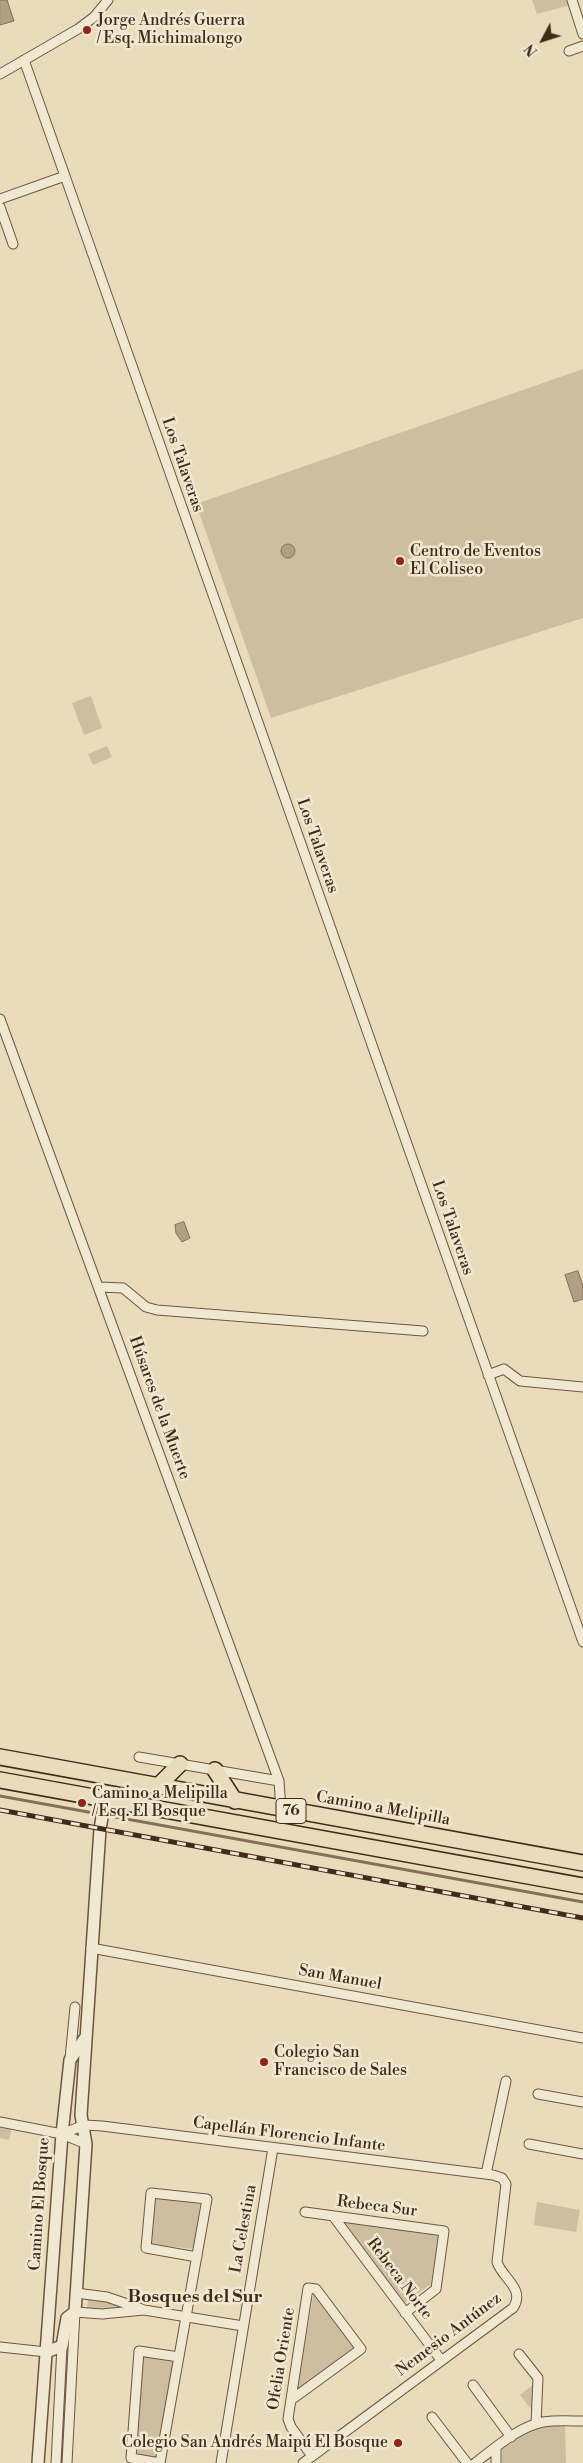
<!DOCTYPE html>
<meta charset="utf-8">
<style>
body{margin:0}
#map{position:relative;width:583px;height:2463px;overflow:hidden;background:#e9dcba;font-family:"Libre Bodoni",serif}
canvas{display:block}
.north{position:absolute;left:518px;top:15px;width:50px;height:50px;-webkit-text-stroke:4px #f1e8d2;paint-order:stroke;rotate:230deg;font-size:14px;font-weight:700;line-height:20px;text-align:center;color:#412a19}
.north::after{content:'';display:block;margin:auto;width:18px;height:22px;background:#412a19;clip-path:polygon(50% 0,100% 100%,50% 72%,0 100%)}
</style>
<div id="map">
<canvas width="583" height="2463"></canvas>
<div class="north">N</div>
</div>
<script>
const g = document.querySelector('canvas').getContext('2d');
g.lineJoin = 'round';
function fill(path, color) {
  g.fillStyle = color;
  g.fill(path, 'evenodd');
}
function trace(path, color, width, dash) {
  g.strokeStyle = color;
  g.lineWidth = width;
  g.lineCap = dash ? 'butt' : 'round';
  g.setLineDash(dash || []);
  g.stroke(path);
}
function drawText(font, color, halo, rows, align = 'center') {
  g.font = font + ' "Libre Bodoni",serif';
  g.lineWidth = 5;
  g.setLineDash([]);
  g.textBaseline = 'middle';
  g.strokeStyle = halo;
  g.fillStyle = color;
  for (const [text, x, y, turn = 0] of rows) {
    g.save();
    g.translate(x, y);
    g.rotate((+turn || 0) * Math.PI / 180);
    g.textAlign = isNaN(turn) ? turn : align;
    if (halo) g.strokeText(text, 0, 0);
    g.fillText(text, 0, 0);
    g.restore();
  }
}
fill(new Path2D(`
 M532,0H569L570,5L537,14Z
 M583,369V618L271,718L196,504Z
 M91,696L102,728L84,735L72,703Z
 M107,746L112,757L93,765L88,754Z
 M0,2125L12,2127L9,2140L0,2138Z
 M154,2198L200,2204L194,2249L149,2244Z
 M537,2202L580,2210L576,2232L534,2225Z
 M341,2221L438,2234L431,2284L403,2304Z
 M314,2291L356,2347L297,2390Z
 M88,2298L110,2301L131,2307L110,2311H87Z
 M144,2355L174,2360L156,2457L136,2454Z
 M535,2383L534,2413L520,2395Z
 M565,2425L566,2463H502V2449C525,2433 537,2426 565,2425Z`), '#ccbe9f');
const water = new Path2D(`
 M0,0H7L14,21L0,25Z
 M281 551a7 7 0 1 1 14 0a7 7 0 1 1-14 0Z
 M184,1222L190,1238L182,1242L176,1233L175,1225Z
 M578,1271L583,1286V1299L574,1302L565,1275Z`);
fill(water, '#b09f83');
trace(water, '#847059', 1);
trace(new Path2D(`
 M0,1796L583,1902`), '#847059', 3);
const minor = new Path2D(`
 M572,0L583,34
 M569,51L583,46
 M24,60L583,1642
 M0,74L78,29L94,17L108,0
 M0,199L65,176
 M0,207L13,244
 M0,1019L279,1781L281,1809
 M99,1287L123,1288L146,1307L157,1310L423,1331
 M488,1375L504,1369L520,1381L583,1387
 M139,1757L279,1781
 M91,1948L583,2038
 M70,2059L75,2007
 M538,2094L583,2102
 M0,2122L62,2134L86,2144
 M62,2134L84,2125L102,2126L493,2175L502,2178L506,2184L497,2262C502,2278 526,2289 513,2308L303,2463
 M529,2144L583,2154
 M486,2174L506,2081
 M305,2212L444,2231L436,2289L405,2313
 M333,2216L441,2360
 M76,2293L107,2297L142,2309
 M0,2347L46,2352
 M519,2354L538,2378L536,2424
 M179,2357L139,2351L131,2458L160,2463L207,2199L151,2193L146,2248L197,2257
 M473,2385L511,2437
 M291,2400L361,2349L316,2289L308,2288L288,2419L291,2427L312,2456
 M432,2417L467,2463
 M496,2448V2463
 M56,2463L62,2346
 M67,2463L75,2312L102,2314L144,2310L243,2326
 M221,2463L273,2148
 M475,2463C495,2448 518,2427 543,2422C556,2420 570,2421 583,2421`);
const tertiary = new Path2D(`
 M46,2352L62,2346L67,2318L75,2312L86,2144L81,2115L100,1829L105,1800
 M38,2463L62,2134L70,2060L85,2038`);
const primary = new Path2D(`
 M0,1757L583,1863
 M215,1770L235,1801
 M0,1780L583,1886
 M158,1786L180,1764`);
trace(minor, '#6b5641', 11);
trace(tertiary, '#6b5641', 14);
trace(primary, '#412a19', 18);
trace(minor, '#f1e8d2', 9);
trace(tertiary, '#f1e8d2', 11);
trace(primary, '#e9dcba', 15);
const rail = new Path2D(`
 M0,1810L583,1918`);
trace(rail, '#412a19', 5);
trace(rail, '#f1e8d2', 3, [9]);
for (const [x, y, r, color] of [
 [87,30,5,"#8f2418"],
 [400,561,5,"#8f2418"],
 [82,1803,5,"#8f2418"],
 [264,2062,5,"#8f2418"],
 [398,2443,5,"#8f2418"]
]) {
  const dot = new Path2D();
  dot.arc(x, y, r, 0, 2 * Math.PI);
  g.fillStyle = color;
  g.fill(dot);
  trace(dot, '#f1e8d2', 2);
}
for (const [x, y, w] of [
 [291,1811,30]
]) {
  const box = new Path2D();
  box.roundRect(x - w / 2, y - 12.5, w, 25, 4);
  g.fillStyle = '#f1e8d2';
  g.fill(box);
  trace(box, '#412a19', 1);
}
drawText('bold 15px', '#412a19', null, [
 ["76",291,1811]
]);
drawText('16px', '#412a19', '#f1e8d2', [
 ["Jorge Andrés Guerra",97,21],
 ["/ Esq. Michimalongo",97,39],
 ["Centro de Eventos",410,552],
 ["El Coliseo",410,570],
 ["Camino a Melipilla",92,1794],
 ["/ Esq. El Bosque",92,1812],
 ["Colegio San",274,2053],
 ["Francisco de Sales",274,2071],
 ["Colegio San Andrés Maipú El Bosque",388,2443,"right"]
], 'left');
drawText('16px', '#412a19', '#f1e8d2', [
 ["Los Talaveras",182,465,71],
 ["Los Talaveras",317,846,71],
 ["Los Talaveras",452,1228,71],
 ["Húsares de la Muerte",159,1408,70],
 ["Camino a Melipilla",383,1809,10],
 ["San Manuel",340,1978,10],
 ["Capellán Florencio Infante",289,2135,7],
 ["Camino El Bosque",40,2204,-86],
 ["Rebeca Sur",377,2207,7],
 ["La Celestina",244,2229,-80],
 ["Rebeca Norte",399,2279,53],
 ["Nemesio Antúnez",449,2335,-37],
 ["Ofelia Oriente",282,2359,-81]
]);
drawText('bold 18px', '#412a19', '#f1e8d2', [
 ["Bosques del Sur",195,2298]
]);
</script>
